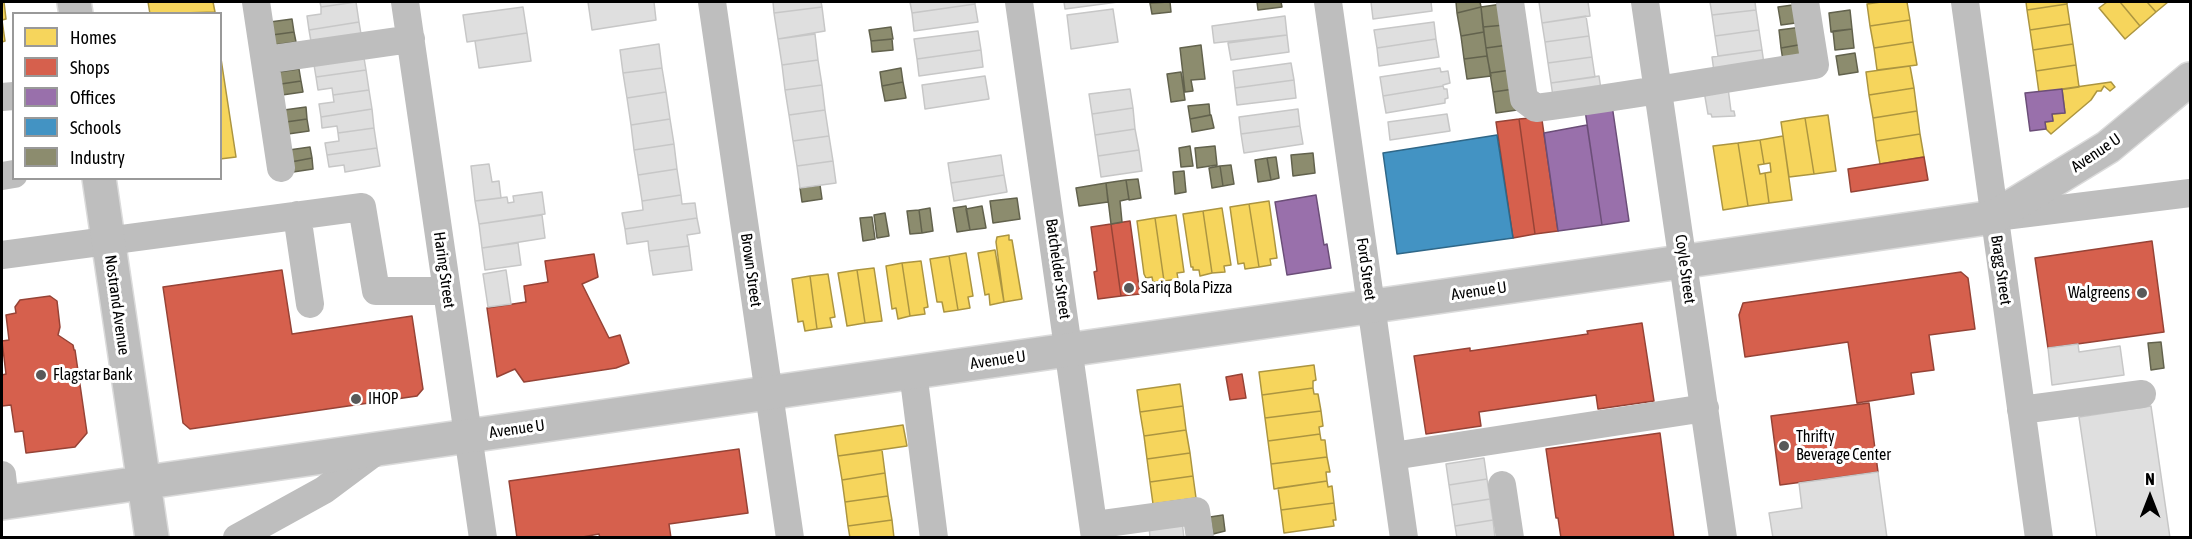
<!DOCTYPE html>
<style>
body{margin:0}
#map{position:relative;width:2192px;height:539px;overflow:hidden;background:#fff;font-family:"Asap Condensed",sans-serif}
canvas{display:block}
.frame{position:absolute;inset:0;border:3px solid #000;pointer-events:none}
.legend{position:absolute;left:12px;top:12px;width:210px;height:168px;box-sizing:border-box;background:#fff;border:2px solid #999;margin:0;padding:8px 10px;list-style:none;font-size:18px;color:#000}
.legend li{display:flex;align-items:center;gap:12px;height:30px}
.legend b{width:30px;border:2px solid #999}
.north{position:absolute;left:2120px;top:467px;width:60px;height:60px;-webkit-text-stroke:4px #fff;paint-order:stroke;rotate:0deg;font-size:16px;font-weight:700;line-height:24px;text-align:center;color:#000}
.north::after{content:'';display:block;margin:auto;width:21px;height:27px;background:#000;clip-path:polygon(50% 0,100% 100%,50% 72%,0 100%)}
</style>
<div id="map">
<canvas width="2192" height="539"></canvas>
<div class="frame"></div>
<ul class="legend">
<li><b style="height:16px;background:#f6d55c"></b>Homes</li>
<li><b style="height:16px;background:#d6604d"></b>Shops</li>
<li><b style="height:16px;background:#9970ab"></b>Offices</li>
<li><b style="height:16px;background:#4393c3"></b>Schools</li>
<li><b style="height:16px;background:#8c8c6e"></b>Industry</li>
</ul>
<div class="north">N</div>
</div>
<script>
const g = document.querySelector('canvas').getContext('2d');
g.lineJoin = 'round';
function fill(path, color) {
  g.fillStyle = color;
  g.fill(path, 'evenodd');
}
function trace(path, color, width, dash) {
  g.strokeStyle = color;
  g.lineWidth = width;
  g.lineCap = dash ? 'butt' : 'round';
  g.setLineDash(dash || []);
  g.stroke(path);
}
function drawText(font, color, halo, rows, align = 'center') {
  g.font = font + ' "Asap Condensed",sans-serif';
  g.lineWidth = 6;
  g.setLineDash([]);
  g.textBaseline = 'middle';
  g.strokeStyle = halo;
  g.fillStyle = color;
  for (const [text, x, y, turn = 0] of rows) {
    g.save();
    g.translate(x, y);
    g.rotate((+turn || 0) * Math.PI / 180);
    g.textAlign = isNaN(turn) ? turn : align;
    if (halo) g.strokeText(text, 0, 0);
    g.fillText(text, 0, 0);
    g.restore();
  }
}
const homes = new Path2D(`
 M2,2H4L6,19L2,20L5,41L2,42Z
 M148,2H213L215,12L150,14Z
 M1881,2H1907L1910,20L1870,26L1867,4Z
 M2026,2H2067V4L2027,10Z
 M2107,2H2120L2140,26L2125,39L2099,8Z
 M2120,2H2147L2156,12L2140,26Z
 M2147,2H2168L2156,12Z
 M2067,4L2070,24L2030,30L2027,10Z
 M1910,20L1913,42L1874,48L1870,26Z
 M2070,24L2073,44L2033,50L2030,30Z
 M1913,42L1917,65L1877,70L1874,48Z
 M2073,44L2076,65L2036,71L2033,50Z
 M220,52L236,157L220,159Z
 M2076,65L2079,87L2039,93L2036,71Z
 M1910,66L1914,88L1869,95L1866,72Z
 M2111,82L2115,87L2110,91L2104,86L2101,91H2097L2091,100L2051,134L2046,129L2045,122L2053,121L2052,114L2065,113L2062,89Z
 M1914,88L1917,111L1873,118L1869,95Z
 M1917,111L1920,134L1876,141L1873,118Z
 M1828,115L1836,171L1814,174L1805,118Z
 M1805,118L1814,174L1789,177L1781,122Z
 M1920,134L1924,157L1880,164L1876,141Z
 M1783,136L1792,200L1769,203L1765,173L1771,172L1770,163L1764,164L1760,140Z
 M1760,140L1764,164L1758,165L1760,174L1765,173L1769,203L1748,206L1738,143Z
 M1738,143L1748,206L1723,210L1713,146Z
 M1269,201L1277,258L1270,259L1271,265L1259,267L1249,204Z
 M1249,204L1259,267L1245,269L1244,263L1238,264L1230,207Z
 M1222,208L1231,265L1224,266L1225,272L1212,273L1203,211Z
 M1203,211L1212,273L1200,276L1199,270H1193V267H1191L1183,214Z
 M1176,215L1184,272L1177,273L1178,279L1164,281L1155,218Z
 M1155,218L1164,281L1153,282L1152,277L1146,278L1144,274L1137,221Z
 M1009,235V240H1012L1022,299L1004,302L996,242L997,237Z
 M995,250L1004,302L990,305L989,294L985,295L978,253Z
 M966,253L973,296L968,297L970,308L958,310L949,256Z
 M949,256L958,310L944,312L942,302H937L930,259Z
 M921,261L928,307L924,308L925,314L910,316L902,263Z
 M902,263L910,316L898,319L896,308L892,309L886,266Z
 M874,268L882,321L865,323L857,270Z
 M857,270L865,323L847,326L838,273Z
 M828,274L835,317L830,318L832,327L817,329L810,276Z
 M810,276L817,329L805,331L803,321L798,322L792,279Z
 M1314,365L1316,380L1313,381V388L1262,395L1259,372Z
 M1180,384L1183,406L1140,412L1137,390Z
 M1313,388L1314,394H1318L1321,411L1265,418L1262,395Z
 M1183,406L1186,430L1144,436L1140,412Z
 M1321,411L1323,426L1319,427L1320,434L1268,441L1265,418Z
 M903,425L907,446L838,456L835,435Z
 M1186,430L1190,453L1147,459L1144,436Z
 M1320,434L1321,440H1325L1327,457L1271,464L1268,441Z
 M882,450L885,473L842,480L838,456Z
 M1190,453L1193,476L1150,482L1147,459Z
 M1327,457L1330,472H1326L1327,481L1274,489L1271,464Z
 M885,473L888,496L845,502L842,480Z
 M1193,476L1196,498L1153,504L1150,482Z
 M1327,481L1328,487L1332,486L1334,503L1281,510L1278,488Z
 M888,496L892,520L848,526L845,502Z
 M1334,503L1336,520H1333L1334,526L1284,533L1281,510Z
 M892,520L894,538H850L848,526Z`);
fill(homes, '#f6d55c');
trace(homes, '#ac9540', 1.5);
const shops = new Path2D(`
 M1530,118L1542,120L1558,231L1535,234L1519,119Z
 M1519,119L1535,234L1513,238L1496,122Z
 M1924,157L1928,180L1851,192L1848,169Z
 M1130,221L1140,294L1121,296L1111,224Z
 M1111,224L1121,296L1098,299L1094,272L1097,271L1091,227Z
 M2152,241L2164,332L2048,348L2035,258Z
 M594,254L598,277L582,284L609,338L620,335L629,363L616,368L524,382L515,369L497,377L487,308L526,302L524,286L548,282L545,261Z
 M282,270L292,334L412,316L423,389L417,396L190,429L183,423L163,287Z
 M1961,272L1968,278L1975,329L1929,335L1934,370L1911,373L1914,394L1857,403L1848,342L1745,357L1739,315L1743,303Z
 M50,296L57,301L60,327L58,335L73,345L74,350H75L87,433L75,447L26,453L23,431L15,432L11,405L2,406V375L6,374L2,341L9,340L6,315L16,313L15,307L20,300Z
 M1642,323L1654,401L1598,409L1596,395L1479,412L1481,426L1426,434L1414,356L1470,348V351L1588,334L1587,331Z
 M1242,374L1246,398L1230,400L1226,377Z
 M1869,403L1878,472L1780,485L1771,416Z
 M1660,433L1674,538H1561L1558,518H1556L1546,449Z
 M739,449L748,513L669,524L671,538H600L599,534L577,538H517L509,481Z`);
fill(shops, '#d6604d');
trace(shops, '#964336', 1.5);
const offices = new Path2D(`
 M2062,89L2065,113L2052,114L2053,121L2045,122L2046,129L2030,131L2025,93Z
 M1612,105L1629,221L1602,225L1585,110Z
 M1587,125L1602,225L1558,231L1544,133Z
 M1316,195L1324,245L1327,244L1331,268L1287,275L1275,202Z`);
fill(offices, '#9970ab');
trace(offices, '#6b4e78', 1.5);
const schools = new Path2D(`
 M1497,135L1513,238L1397,254L1383,153Z`);
fill(schools, '#4393c3');
trace(schools, '#2f6788', 1.5);
const industry = new Path2D(`
 M1170,2L1171,12L1152,14L1150,3Z
 M1257,2H1281L1282,7L1258,10Z
 M1456,2H1480L1481,7L1457,13Z
 M1502,4L1505,25L1483,27L1481,7Z
 M1800,4L1803,22L1781,25L1778,7Z
 M1481,7L1484,32L1461,36L1457,13Z
 M1850,10L1852,29L1831,32L1829,13Z
 M292,19L294,32L272,35L270,22Z
 M1505,25L1508,45L1486,48L1483,27Z
 M891,27L893,39L871,41L869,30Z
 M1802,27L1804,44L1781,48L1779,30Z
 M1852,29L1854,48L1835,50L1833,31Z
 M294,32L296,42L274,45L272,35Z
 M1484,32L1487,56L1464,59L1461,36Z
 M892,39L893,50L872,52L871,41Z
 M1804,44L1807,63L1784,67L1781,48Z
 M1201,45L1205,79L1191,80L1193,91L1185,92L1180,48Z
 M1508,45L1511,70L1490,73L1486,48Z
 M1855,53L1858,72L1839,75L1836,56Z
 M1487,56L1491,76L1467,79L1464,59Z
 M901,68L903,82L882,86L880,72Z
 M299,69L301,81L281,84L279,72Z
 M1511,70L1514,89L1493,92L1490,73Z
 M1181,72L1185,100L1171,102L1167,74Z
 M301,81L303,92L282,95L281,84Z
 M903,82L906,98L885,101L882,86Z
 M1514,89L1517,110L1496,113L1493,92Z
 M1209,104L1210,115L1190,119L1188,106Z
 M306,107L307,119L286,122L284,110Z
 M1211,115L1214,128L1192,132L1190,119Z
 M307,119L309,131L288,134L286,122Z
 M1190,146L1193,166L1181,167L1179,148Z
 M1215,146L1217,165L1197,168L1195,148Z
 M310,147L312,158L291,162L289,150Z
 M1313,153L1315,173L1293,176L1291,155Z
 M1276,157L1279,178L1271,180L1267,158Z
 M312,158L313,169L293,172L291,162Z
 M1267,158L1271,180L1258,182L1255,160Z
 M1231,165L1234,184L1223,186L1220,166Z
 M1220,166L1223,186L1212,188L1209,168Z
 M1184,171L1186,192L1175,194L1173,172Z
 M1138,179L1141,198L1129,200L1126,180Z
 M1126,180L1129,199L1120,201L1122,222L1111,224L1106,183Z
 M1106,183L1108,202L1079,206L1076,188Z
 M820,185L822,199L802,202L800,188Z
 M1017,198L1020,219L993,223L990,201Z
 M966,206L970,230L957,232L953,208Z
 M982,206L986,228L970,230L966,209Z
 M930,208L933,231L922,233L919,210Z
 M919,210L922,233L910,234L907,211Z
 M885,213L889,236L877,238L874,215Z
 M872,217L875,239L863,241L860,218Z
 M2161,342L2164,368L2151,370L2148,343Z
 M1223,515L1225,531L1213,534L1210,517Z`);
fill(industry, '#8c8c6e');
trace(industry, '#62624d', 1.5);
const building = new Path2D(`
 M320,2H356L321,7Z
 M356,2L359,22L309,30L307,16L321,14V7Z
 M588,2H654L656,20L592,30Z
 M773,2H821L822,7L774,13Z
 M910,2H975V4L912,13Z
 M1064,2H1118L1065,9Z
 M1371,2H1431L1432,11L1373,19Z
 M1539,2H1588L1590,16L1542,23Z
 M1710,2H1755L1756,10L1712,15Z
 M975,4L978,22L914,31L912,13Z
 M523,7L527,33L467,42L463,15Z
 M822,7L825,31L778,39L774,13Z
 M1113,9L1118,42L1071,49L1067,15Z
 M1756,10L1759,30L1715,36L1712,15Z
 M1285,16L1287,35L1214,43L1212,26Z
 M1586,16L1589,36L1545,42L1542,23Z
 M359,22L362,40L312,47L309,30Z
 M1434,22L1436,39L1377,48L1374,30Z
 M1759,30L1762,50L1718,56L1715,36Z
 M978,31L981,50L917,59L914,39Z
 M527,33L531,61L479,68L475,41Z
 M815,34L818,60L782,65L778,39Z
 M1287,35L1289,52L1231,60L1228,43Z
 M1589,36L1592,57L1548,63L1545,42Z
 M1436,39L1439,57L1379,66L1377,48Z
 M659,44L662,68L623,73L620,50Z
 M981,50L983,67L919,76L917,59Z
 M1762,50L1765,71L1715,79L1712,57Z
 M363,52L366,70L316,77L313,59Z
 M1592,57L1595,77L1551,83L1548,63Z
 M818,60L822,85L785,90L782,65Z
 M1291,63L1294,80L1235,88L1233,71Z
 M662,68L666,92L627,98L623,73Z
 M1440,68L1441,72L1448,71L1450,83L1443,85V86L1383,96L1380,77Z
 M366,70L369,90L333,95L332,88L318,90L316,77Z
 M985,76L989,99L925,109L922,85Z
 M1599,76L1602,96L1554,103L1551,83Z
 M1294,80L1296,98L1237,105L1235,88Z
 M822,85L825,110L789,115L785,90Z
 M1443,86L1444,89H1447L1448,98L1445,99V103L1386,113L1383,96Z
 M1728,88L1731,111H1734L1735,116L1712,117L1711,114H1708L1704,91Z
 M1130,89L1133,108L1092,114L1089,94Z
 M369,90L372,109L321,117L319,104L334,102L333,95Z
 M666,92L670,119L631,125L627,98Z
 M1133,108L1135,129L1095,135L1092,114Z
 M372,109L374,128L338,133L337,126L322,128L321,117Z
 M1298,109L1300,126L1241,134L1239,117Z
 M825,110L829,136L793,141L789,115Z
 M1447,114L1450,131L1390,140L1388,122Z
 M670,119L674,144L634,150L631,125Z
 M1300,126L1303,144L1244,153L1241,134Z
 M374,128L377,148L327,155L325,143L339,141L338,133Z
 M1135,129L1139,150L1098,156L1095,135Z
 M829,136L833,161L797,166L793,141Z
 M674,144L677,169L638,175L634,150Z
 M377,148L380,166L345,172L344,165L329,167L327,155Z
 M1139,150L1142,171L1101,177L1098,156Z
 M1001,155L1004,175L951,183L948,163Z
 M833,161L836,183L800,188L797,166Z
 M489,164L492,182L499,181L501,198L475,201L471,166Z
 M677,169L681,195L642,201L638,175Z
 M1004,175L1007,192L954,201L951,183Z
 M542,192L545,214L479,224L475,201L507,197L508,203L514,202L513,196Z
 M681,195L682,204L695,203L697,218L625,229L622,213L643,210L642,201Z
 M542,215L545,238L482,248L479,224Z
 M697,218L700,233L687,235L689,246L649,251L648,241L627,244L625,229Z
 M518,243L521,265L485,270L482,248Z
 M689,246L692,270L653,275L649,251Z
 M506,270L511,304L488,307L483,274Z
 M2078,344L2079,352L2120,346L2124,375L2052,385L2048,348Z
 M2151,406L2170,538H2097L2079,417Z
 M1484,458L1487,479L1449,485L1446,464Z
 M1878,472L1887,538H1773L1769,513L1802,508L1799,483Z
 M1487,479L1490,499L1452,505L1449,485Z
 M1490,499L1493,520L1455,526L1452,505Z
 M1493,520L1495,538H1457L1455,526Z
 M1182,521L1184,538H1150L1149,525Z`);
fill(building, '#dfdfdf');
trace(building, '#c7c7c7', 1.5);
const major = new Path2D(`
 M74,2L76,14
 M99,178L152,538
 M2,503L1994,217L2108,147L2190,79`);
trace(major, '#dbdbdb', 36);
trace(new Path2D(`
 M256,2L281,168
 M405,2L483,538
 M712,2L790,538
 M1019,2L1095,538
 M1328,2L1404,538
 M1510,2L1524,99L1536,108C1629,96 1721,79 1815,65L1805,2
 M1645,2L1723,538
 M1965,2L2039,538
 M265,60L411,39
 M2,97L14,96
 M2,176L14,174
 M297,215L310,304
 M1996,217L2190,193
 M2,255L362,207L376,291H447
 M913,372L934,538
 M2021,410L2142,394
 M1393,456L1705,408
 M2,475L5,502
 M1502,485L1510,538
 M1094,525L1196,511L1200,538
 M237,538L324,490L379,449`), '#bebebe', 28);
trace(major, '#bebebe', 33);
for (const [x, y, r, color] of [
 [1129,288,6,"#595959"],
 [2142,293,6,"#595959"],
 [41,375,6,"#595959"],
 [356,399,6,"#595959"],
 [1784,446,6,"#595959"]
]) {
  const dot = new Path2D();
  dot.arc(x, y, r, 0, 2 * Math.PI);
  g.fillStyle = color;
  g.fill(dot);
  trace(dot, '#fff', 2);
}
drawText('16px', '#000', '#fff', [
 ["Avenue U",2096,153,-34],
 ["Batchelder Street",1058,269,82],
 ["Ford Street",1366,269,82],
 ["Coyle Street",1685,269,82],
 ["Haring Street",444,270,82],
 ["Brown Street",751,270,82],
 ["Bragg Street",2001,270,82],
 ["Avenue U",1479,291,-8],
 ["Nostrand Avenue",117,305,82],
 ["Avenue U",998,360,-8],
 ["Avenue U",517,429,-8]
]);
drawText('16px', '#000', '#fff', [
 ["Sariq Bola Pizza",1141,288],
 ["Walgreens",2130,293,"right"],
 ["Flagstar Bank",53,375],
 ["IHOP",368,399],
 ["Thrifty",1796,437],
 ["Beverage Center",1796,455]
], 'left');
</script>
